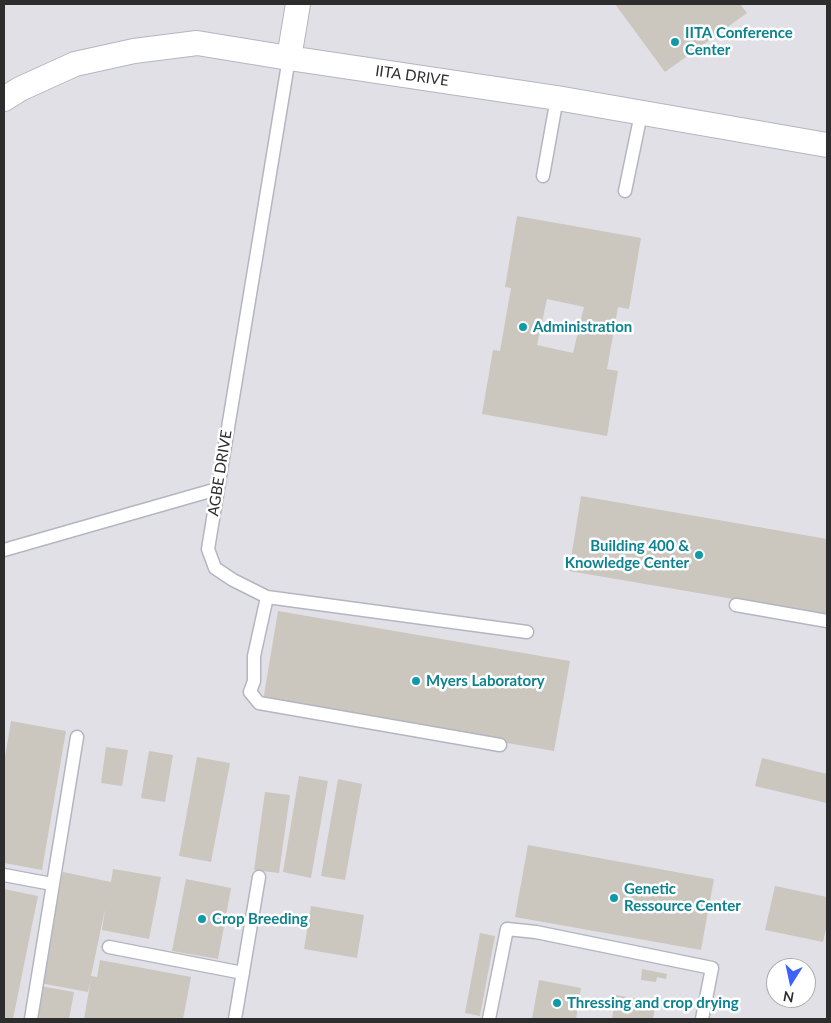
<!DOCTYPE html>
<style>
body{margin:0}
#map{position:relative;width:831px;height:1023px;overflow:hidden;background:#efe8e0;font-family:Lato,sans-serif}
canvas{display:block}
.frame{position:absolute;inset:0;border:5px solid #2d2d2d;pointer-events:none}
.north{position:absolute;left:766px;top:958px;width:50px;height:50px;box-sizing:border-box;background:#fff;border:1px solid #ababab;border-radius:50%;rotate:190deg;font-size:14px;font-weight:700;line-height:20px;text-align:center;color:#2d2d2d}
.north::after{content:'';display:block;margin:auto;width:18px;height:22px;background:#3e60fd;clip-path:polygon(50% 0,100% 100%,50% 72%,0 100%)}
</style>
<div id="map">
<canvas width="831" height="1023"></canvas>
<div class="frame"></div>
<div class="north">N</div>
</div>
<script>
const g = document.querySelector('canvas').getContext('2d');
g.lineJoin = 'round';
function fill(path, color) {
  g.fillStyle = color;
  g.fill(path, 'evenodd');
}
function trace(path, color, width, dash) {
  g.strokeStyle = color;
  g.lineWidth = width;
  g.lineCap = dash ? 'butt' : 'round';
  g.setLineDash(dash || []);
  g.stroke(path);
}
function drawText(font, color, halo, rows, align = 'center') {
  g.font = font + ' Lato,sans-serif';
  g.lineWidth = 5;
  g.setLineDash([]);
  g.textBaseline = 'middle';
  g.strokeStyle = halo;
  g.fillStyle = color;
  for (const [text, x, y, turn = 0] of rows) {
    g.save();
    g.translate(x, y);
    g.rotate((+turn || 0) * Math.PI / 180);
    g.textAlign = isNaN(turn) ? turn : align;
    if (halo) g.strokeText(text, 0, 0);
    g.fillText(text, 0, 0);
    g.restore();
  }
}
fill(new Path2D(`
 M4,4H827V1019H4ZM776,968H806V998H776Z`), '#e2e0e7');
fill(new Path2D(`
 M615,4H740L747,13L665,72Z
 M517,216L641,238L629,309L618,307L607,369L618,371L607,436L482,414L493,350L500,351L511,288L505,287ZM547,299L584,307L573,353L537,345Z
 M581,496L827,539V615L569,571Z
 M278,611L570,661L554,751L263,701Z
 M11,721L66,731L42,870L4,863V763Z
 M106,747L128,750L122,786L101,783Z
 M149,751L173,755L165,802L141,798Z
 M197,757L230,763L211,862L179,856Z
 M762,758L827,774V803L755,786Z
 M299,776L328,781L311,878L283,872Z
 M338,779L362,784L345,880L321,876Z
 M265,792L290,795L279,873L254,870Z
 M528,845L714,879L701,950L515,917Z
 M113,869L161,877L149,939L102,930L105,909L91,976L97,977L100,960L191,977L183,1019H84L91,979L88,992L40,983L63,872L111,882Z
 M186,879L231,888L218,959L172,951Z
 M775,886L827,897V924L823,942L765,930Z
 M4,889L38,896L13,1019H4Z
 M311,906L364,915L357,958L304,949Z
 M480,933L495,936L480,1016L465,1013Z
 M642,969L667,974L666,979L657,977L656,982L641,980Z
 M539,980L581,988L576,1019H532Z
 M40,986L74,992L69,1019H34Z
 M616,995L656,1002L653,1019H612Z`), '#cbc6be');
const lane = new Path2D(`
 M289,58L208,549L215,568L233,580L267,597L527,632
 M543,176L557,98
 M625,191L641,114
 M4,550L217,489
 M267,597L254,656V681L250,692L259,703L500,745
 M736,605L827,621
 M4,875L52,884
 M109,947L243,973
 M31,1019L77,737
 M235,1019L259,877
 M489,1019L507,929L536,932L712,968L702,1019`);
const street = new Path2D(`
 M289,58L298,4
 M4,99L20,89L75,64L134,51L197,43L289,58L557,98L827,145`);
trace(lane, '#b3b6c1', 15);
trace(street, '#b3b6c1', 26);
trace(lane, '#fff', 12);
trace(street, '#fff', 24);
for (const [x, y, r, color] of [
 [675,42,5,"#0f9aa8"],
 [523,327,5,"#0f9aa8"],
 [699,555,5,"#0f9aa8"],
 [416,681,5,"#0f9aa8"],
 [614,898,5,"#0f9aa8"],
 [202,919,5,"#0f9aa8"],
 [557,1003,5,"#0f9aa8"]
]) {
  const dot = new Path2D();
  dot.arc(x, y, r, 0, 2 * Math.PI);
  g.fillStyle = color;
  g.fill(dot);
  trace(dot, '#fff', 2);
}
drawText('bold 15px', '#0d838f', '#fff', [
 ["IITA Conference",685,33],
 ["Center",685,50],
 ["Administration",533,327],
 ["Building 400 &",689,546,"right"],
 ["Knowledge Center",689,563,"right"],
 ["Myers Laboratory",426,681],
 ["Genetic",624,889],
 ["Ressource Center",624,906],
 ["Crop Breeding",212,919],
 ["Thressing and crop drying",567,1003]
], 'left');
drawText('15px', '#2d2d2d', '#fff', [
 ["IITA DRIVE",412,76,8],
 ["AGBE DRIVE",220,473,-81]
]);
</script>
